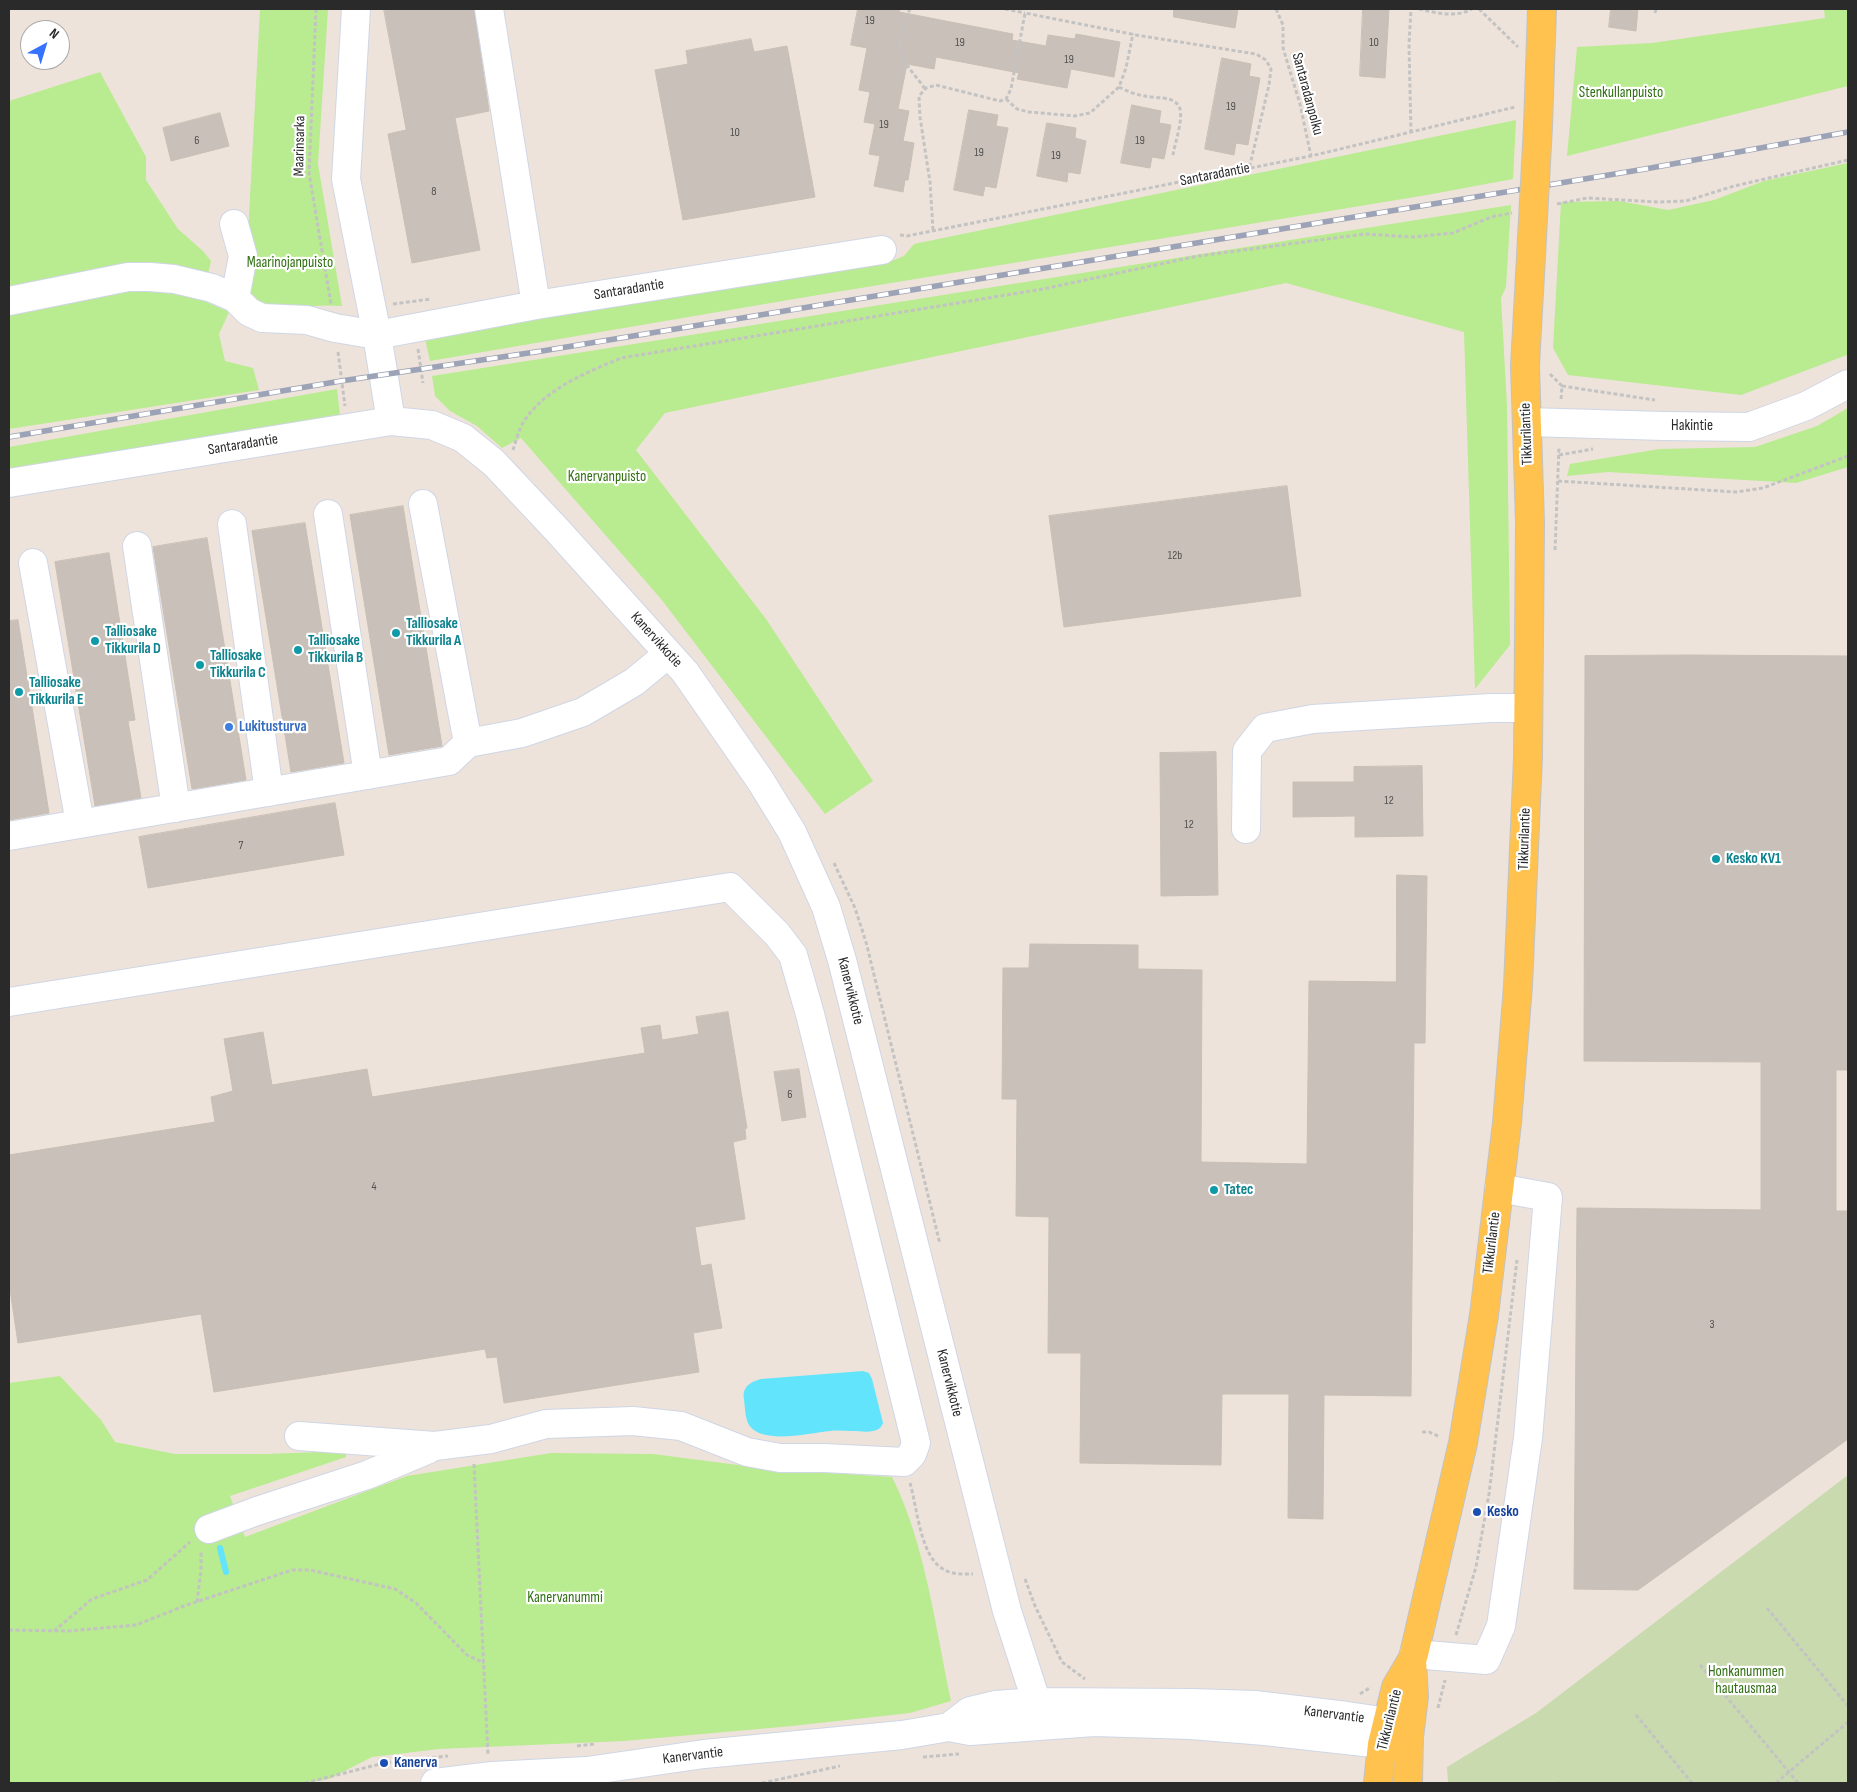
<!DOCTYPE html>
<style>
body{margin:0}
#map{position:relative;width:1857px;height:1792px;overflow:hidden;background:#eee3da;font-family:"Sofia Sans Condensed",sans-serif}
canvas{display:block}
.frame{position:absolute;inset:0;border:10px solid #2a2a2a;pointer-events:none}
.north{position:absolute;left:20px;top:20px;width:50px;height:50px;box-sizing:border-box;background:#fff;border:1px solid #aaa;border-radius:50%;rotate:39deg;font-size:14px;font-weight:700;line-height:20px;text-align:center;color:#2a2a2a}
.north::after{content:'';display:block;margin:auto;width:18px;height:22px;background:#3672ff;clip-path:polygon(50% 0,100% 100%,50% 72%,0 100%)}
</style>
<div id="map">
<canvas width="1857" height="1792"></canvas>
<div class="frame"></div>
<div class="north">N</div>
</div>
<script>
const g = document.querySelector('canvas').getContext('2d');
g.lineJoin = 'round';
function fill(path, color) {
  g.fillStyle = color;
  g.fill(path, 'evenodd');
}
function trace(path, color, width, dash) {
  g.strokeStyle = color;
  g.lineWidth = width;
  g.lineCap = dash ? 'butt' : 'round';
  g.setLineDash(dash || []);
  g.stroke(path);
}
function drawText(font, color, halo, rows, align = 'center') {
  g.font = font + ' "Sofia Sans Condensed",sans-serif';
  g.lineWidth = 4.5;
  g.setLineDash([]);
  g.textBaseline = 'middle';
  g.strokeStyle = halo;
  g.fillStyle = color;
  for (const [text, x, y, turn = 0] of rows) {
    g.save();
    g.translate(x, y);
    g.rotate((+turn || 0) * Math.PI / 180);
    g.textAlign = isNaN(turn) ? turn : align;
    if (halo) g.strokeText(text, 0, 0);
    g.fillText(text, 0, 0);
    g.restore();
  }
}
fill(new Path2D(`
 M260,9H328L318,164L342,306C317,304 292,308 267,309L245,291Z
 M1824,9H1848V86L1567,156L1577,47L1652,43L1825,18Z
 M100,72L146,157V180L178,229L203,251L211,261L208,274L9,288V101Z
 M1516,120L1513,179L1427,195L812,296L430,361L425,339L531,318L889,262L904,256L914,244Z
 M1848,163V354L1847,355L1741,395L1568,375L1553,348L1561,202L1619,201L1668,210L1714,200L1764,181Z
 M1511,205L1506,287L1501,298L1507,406L1510,645L1475,689L1464,332L1286,283L665,413L636,450L766,619L873,781L825,814L661,599L521,438L502,448L477,426L450,411L435,396L432,376Z
 M119,286L177,289L229,312L219,334L225,361L253,368L259,390L9,429V310Z
 M337,389L340,415L85,460L9,471V447Z
 M1848,408V467L1796,483L1608,472L1567,476L1570,464L1659,449L1755,447L1817,426Z
 M60,1376L101,1420L115,1442L175,1454H266L346,1451V1457L230,1496L245,1537L407,1476L551,1453L653,1454L769,1469L892,1477C925,1542 936,1630 951,1701L910,1713L792,1726L624,1741L439,1749L372,1757L329,1779L307,1783H9V1383Z`), '#b9eb90');
fill(new Path2D(`
 M1848,1475V1783H1448L1447,1767L1536,1713Z`), '#c9daaf');
fill(new Path2D(`
 M863,1371L869,1373L872,1379L883,1423C879,1435 862,1431 853,1431C845,1431 837,1430 830,1431C810,1433 762,1445 749,1425C745,1418 745,1407 744,1399C742,1386 751,1382 761,1379Z`), '#61e4fc');
trace(new Path2D(`
 M220,1548L226,1572`), '#61e4fc', 6);
const building = new Path2D(`
 M384,9H474L489,111L455,118L480,250L412,263L388,134L406,130Z
 M858,9H900L899,12L1013,34L1012,40L1046,46L1048,35L1075,39L1076,34L1120,42L1114,77L1071,69L1067,88L1017,79L1019,73L936,57L934,69L907,64L898,109L909,111L903,141L914,143L908,180H905L903,192L874,186L880,156L869,154L875,124L864,122L870,92L859,90L867,48L851,45Z
 M1174,9H1238L1235,28L1174,17Z
 M1363,9H1389L1385,78L1360,76Z
 M1611,9H1638L1636,31L1609,27Z
 M751,39L754,52L787,46L815,197L683,220L655,70L688,64L686,51Z
 M1222,58L1251,64L1249,76L1260,78L1248,145L1236,143L1234,155L1205,149Z
 M1132,105L1161,111L1159,123L1171,125L1164,159L1152,157L1150,168L1121,163Z
 M969,110L998,115L996,126L1008,128L996,188L985,186L983,196L954,190Z
 M220,113L229,146L171,161L163,128Z
 M1047,123L1076,128L1075,138L1086,141L1080,174L1068,172L1067,182L1037,176Z
 M1287,486L1301,596L1064,627L1049,516Z
 M403,506L442,746L389,755L350,515Z
 M305,523L344,763L291,772L252,531Z
 M207,538L246,780L192,789L153,547Z
 M109,553L135,720L128,721L141,798L95,806L55,562Z
 M18,620L49,813L9,820V621Z
 M1690,655L1848,656V1070H1836V1211H1848V1439L1638,1590L1574,1589L1577,1208L1761,1210V1062L1584,1061L1585,656Z
 M1216,752L1218,895L1161,896L1160,753Z
 M1422,766L1423,836L1355,837V816L1293,817V782H1354V767Z
 M335,803L344,855L148,888L139,837Z
 M1397,875L1427,876L1425,1043H1414L1411,1396L1324,1395L1323,1519L1288,1518L1289,1394H1222L1221,1465L1080,1463L1081,1353H1048L1049,1217L1016,1216L1017,1099H1002L1003,968H1029L1030,944L1138,945V969L1202,970L1201,1162L1307,1164L1309,981L1396,982Z
 M728,1012L747,1128L745,1129L746,1139L733,1142L745,1219L695,1227L701,1266L711,1264L722,1328L693,1333L699,1372L504,1403L497,1357L487,1358L485,1349L214,1392L201,1314L18,1343L9,1283V1155L215,1122L211,1097L233,1091L224,1039L263,1032L272,1085L367,1069L372,1097L645,1053L641,1028L660,1025L662,1040L699,1034L696,1017Z
 M799,1069L806,1117L782,1121L774,1072Z`);
fill(building, '#c9c0ba');
trace(building, '#c9bfb4', 1);
const minor = new Path2D(`
 M489,9L536,305
 M234,224L243,256L235,298
 M9,301L128,277H150L174,279L212,288L235,298L249,312L262,318L307,320L335,328L377,335L346,179L356,9
 M391,421L377,335L536,305L882,250
 M1527,422L1664,426L1749,427L1806,406L1848,384
 M9,483L391,421L432,425L463,438L494,463L557,530L685,672L760,780L792,832L826,907L842,960L1007,1611L1044,1725
 M423,504L468,743L522,733L583,712L634,682L668,654
 M328,514L368,775
 M232,524L269,792
 M137,546L176,808
 M33,563L80,823
 M1246,829L1247,751L1265,728L1313,719L1491,708H1528
 M9,836L449,761L468,743
 M9,1002L730,887L777,934L793,955L810,1014L916,1443L912,1454L904,1462L824,1458H780L747,1452L681,1426L633,1421L546,1424L491,1439L435,1446L299,1436
 M209,1529L257,1511L367,1475L429,1449
 M1414,1654L1486,1660L1501,1626L1528,1438L1548,1197L1499,1188
 M949,1727L970,1711L995,1705L1036,1702L1191,1703L1255,1705L1347,1716L1389,1722L1407,1735
 M435,1783L492,1776L587,1771L704,1754L902,1735L949,1727L970,1731L1094,1722L1191,1725L1265,1731L1382,1744L1405,1738`);
const major = new Path2D(`
 M1538,126L1542,9
 M1378,1783L1382,1744L1396,1687L1412,1660L1414,1654L1463,1443L1484,1315L1507,1123L1518,986L1528,757L1530,523L1525,365L1530,275
 M1408,1783L1409,1737L1414,1697L1412,1660`);
trace(minor, '#cfd6e5', 30);
trace(major, '#c3c3c3', 30);
trace(new Path2D(`
 M316,9L309,173L331,304
 M910,9C905,20 898,39 901,52C904,65 918,78 925,89
 M1005,9L1025,13
 M1276,9L1283,25V48L1300,104L1311,156
 M1419,9C1437,13 1455,18 1472,9
 M1479,9L1518,47
 M1655,13L1656,9
 M1119,87C1127,91 1136,95 1145,96C1156,99 1176,95 1180,109C1183,120 1175,143 1173,155
 M1006,99L1017,109L1029,112L1075,116L1090,113L1119,87L1126,68L1133,34
 M1411,133L1409,45L1411,9
 M1557,204L1587,198L1658,202L1686,201L1734,186L1848,160
 M933,230L930,182L920,117L919,96L926,88L936,85L1000,101L1006,99L1011,89L1025,13L1136,35L1256,54L1266,60L1271,69L1269,85L1249,169
 M900,235L907,236L1311,156L1515,107
 M393,304L431,299
 M418,349L423,383
 M338,352L345,406
 M1550,374L1562,386L1561,400
 M1562,386L1655,400
 M513,450C516,441 519,429 524,421C546,388 586,373 621,358L1043,289L1198,256L1365,234L1413,237L1453,233L1491,217L1512,213
 M1559,455L1593,449
 M1558,481L1736,492L1763,488L1848,456
 M1555,550L1559,446
 M834,863L855,908L866,942L940,1244
 M1422,1432H1429L1440,1437
 M474,1464L488,1755
 M910,1483C917,1506 920,1556 943,1569C952,1575 963,1574 973,1574
 M1025,1579L1035,1606L1062,1662L1085,1679
 M197,1602L201,1570V1550
 M1767,1608L1848,1706
 M9,1630L69,1631L136,1625L184,1606L292,1570H310L395,1589L416,1603L467,1655L484,1663
 M54,1631L92,1599L147,1580L190,1542
 M1456,1635L1476,1567L1489,1494L1517,1260
 M1700,1665L1798,1783
 M1360,1694L1371,1687
 M1438,1708L1445,1680
 M1636,1715L1692,1783
 M577,1746L595,1744
 M923,1757L959,1754
 M1558,1782L1559,1783
 M305,1783L384,1763L448,1756
 M762,1783L840,1766
 M1776,1783L1848,1722`), '#c3c3c3', 3, [4, 2.5]);
trace(minor, '#fff', 28);
trace(major, '#ffc24e', 28);
const rail = new Path2D(`
 M9,437L341,381L542,351L1645,169L1848,132`);
trace(rail, '#9ca3b7', 5.5);
trace(rail, '#fff', 4, [11]);
const majorBridge = new Path2D(`
 M1530,275L1538,126`);
trace(majorBridge, '#c3c3c3', 30, []);
trace(majorBridge, '#ffc24e', 28);
for (const [x, y, r, color] of [
 [396,633,5,"#0f9aa8"],
 [95,641,5,"#0f9aa8"],
 [298,650,5,"#0f9aa8"],
 [200,665,5,"#0f9aa8"],
 [19,692,5,"#0f9aa8"],
 [229,727,5,"#3f7fe0"],
 [1716,859,5,"#0f9aa8"],
 [1214,1190,5,"#0f9aa8"],
 [1477,1512,5,"#1a4fb4"],
 [384,1763,5,"#1a4fb4"]
]) {
  const dot = new Path2D();
  dot.arc(x, y, r, 0, 2 * Math.PI);
  g.fillStyle = color;
  g.fill(dot);
  trace(dot, '#fff', 2);
}
drawText('12px', '#52504e', null, [
 ["19",870,21],
 ["19",960,43],
 ["10",1374,43],
 ["19",1069,60],
 ["19",1231,107],
 ["19",884,125],
 ["10",735,133],
 ["6",197,141],
 ["19",1140,141],
 ["19",979,153],
 ["19",1056,156],
 ["8",434,192],
 ["12b",1175,556],
 ["12",1389,801],
 ["12",1189,825],
 ["7",241,846],
 ["6",790,1095],
 ["4",374,1187],
 ["3",1712,1325]
]);
drawText('15px', '#306f12', '#fff', [
 ["Stenkullanpuisto",1621,93],
 ["Maarinojanpuisto",290,263],
 ["Kanervanpuisto",607,477],
 ["Kanervanummi",565,1598],
 ["Honkanummen",1746,1672],
 ["hautausmaa",1746,1689]
]);
drawText('15px', '#2a2a2a', '#fff', [
 ["Santaradanpolku",1307,94,75],
 ["Maarinsarka",300,146,-89],
 ["Santaradantie",1215,175,-11],
 ["Santaradantie",629,290,-9],
 ["Hakintie",1692,426],
 ["Tikkurilantie",1527,434,-92],
 ["Santaradantie",243,445,-9],
 ["Kanervikkotie",656,640,48],
 ["Tikkurilantie",1525,839,-88],
 ["Kanervikkotie",850,991,76],
 ["Tikkurilantie",1492,1243,-83],
 ["Kanervikkotie",949,1383,76],
 ["Kanervantie",1334,1715,7],
 ["Tikkurilantie",1390,1720,-76],
 ["Kanervantie",693,1756,-7]
]);
drawText('bold 15px', '#0d838f', '#fff', [
 ["Talliosake",406,624],
 ["Tikkurila A",406,641],
 ["Talliosake",105,632],
 ["Tikkurila D",105,649],
 ["Talliosake",308,641],
 ["Tikkurila B",308,658],
 ["Talliosake",210,656],
 ["Tikkurila C",210,673],
 ["Talliosake",29,683],
 ["Tikkurila E",29,700],
 ["Kesko KV1",1726,859],
 ["Tatec",1224,1190]
], 'left');
drawText('bold 15px', '#366cbe', '#fff', [
 ["Lukitusturva",239,727]
], 'left');
drawText('bold 15px', '#164399', '#fff', [
 ["Kesko",1487,1512],
 ["Kanerva",394,1763]
], 'left');
</script>
